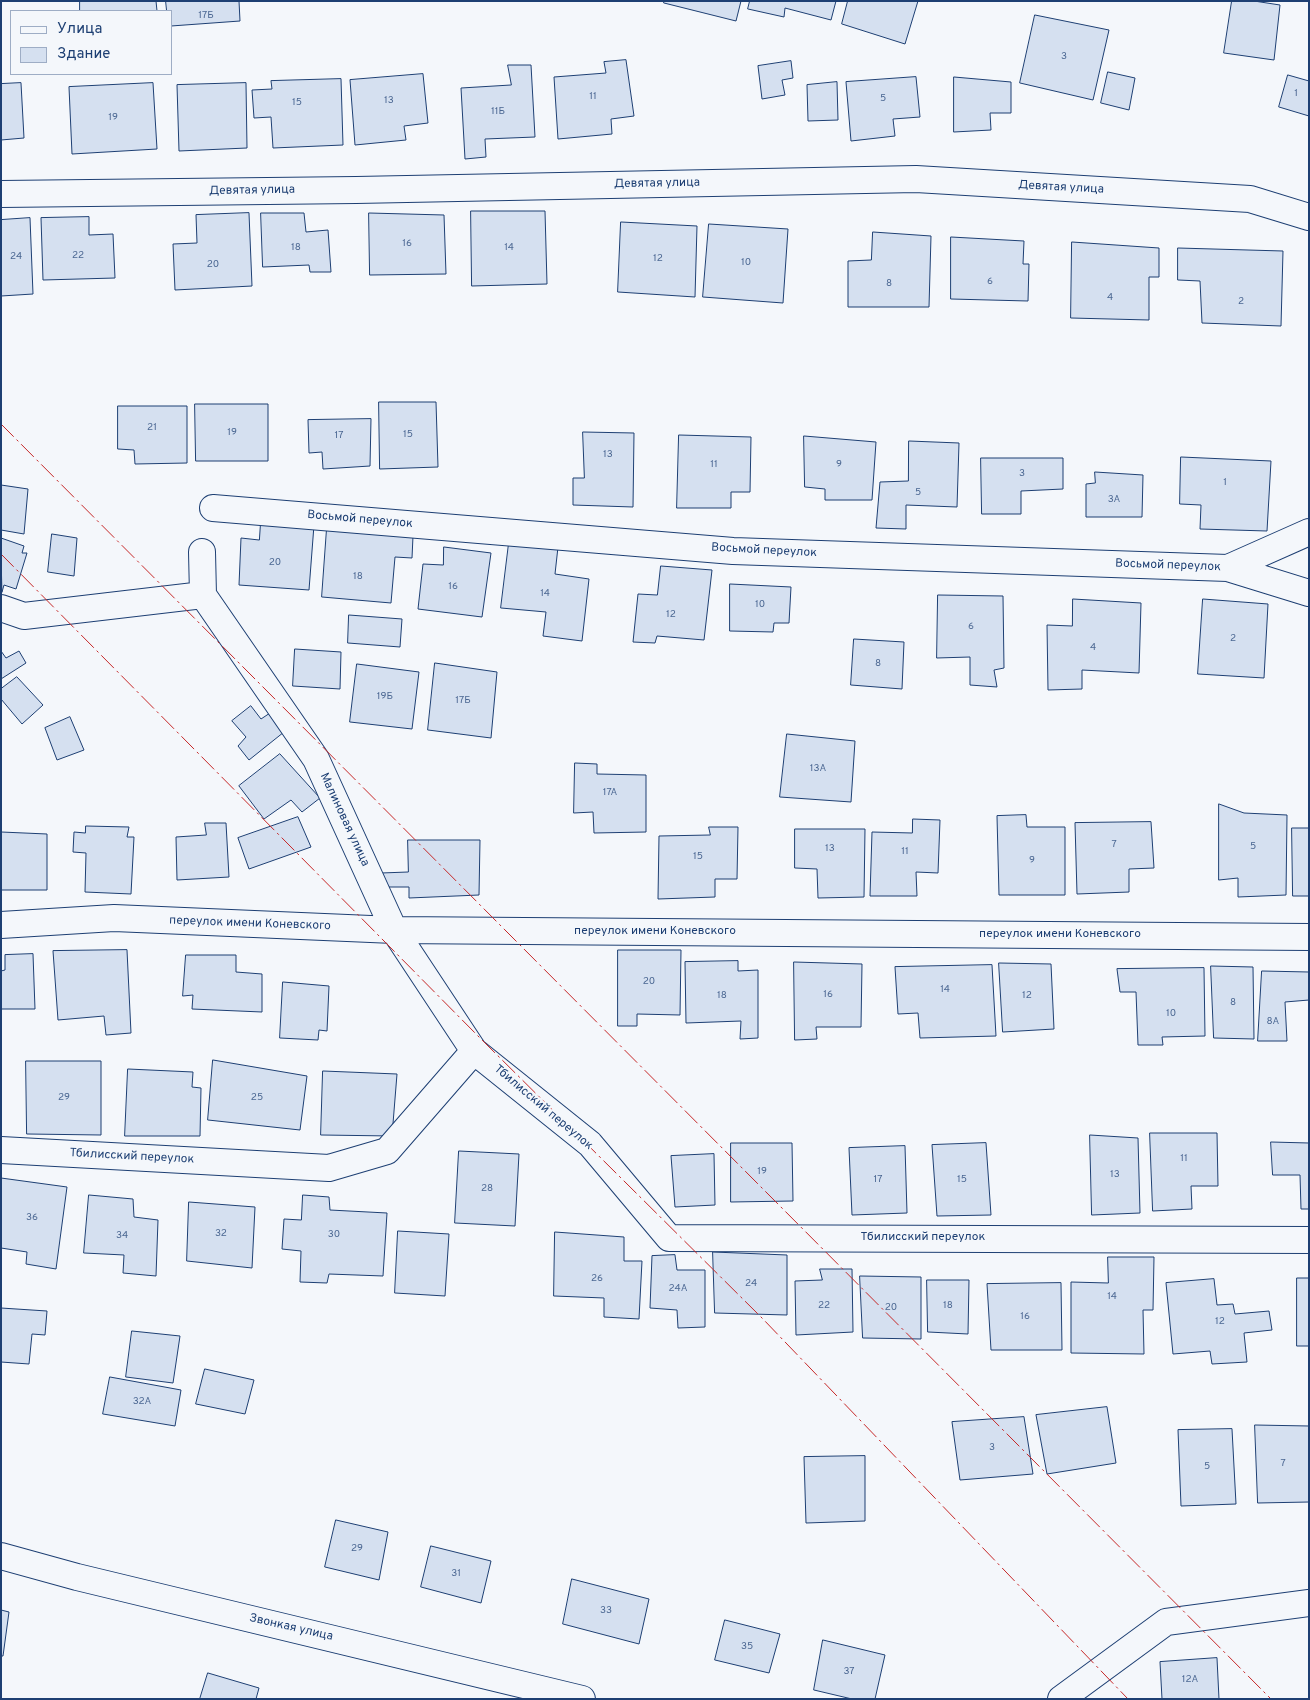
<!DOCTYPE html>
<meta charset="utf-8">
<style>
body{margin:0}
#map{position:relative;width:1310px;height:1700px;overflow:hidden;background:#f4f7fb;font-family:Overpass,sans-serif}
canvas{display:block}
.frame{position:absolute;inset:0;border:2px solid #1d3f73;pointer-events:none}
.legend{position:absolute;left:10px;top:10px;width:162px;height:65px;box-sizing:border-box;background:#f4f7fb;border:1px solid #9eadc5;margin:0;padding:6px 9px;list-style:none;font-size:15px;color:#1d3f73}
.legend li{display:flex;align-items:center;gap:10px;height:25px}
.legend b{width:25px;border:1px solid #9eadc5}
</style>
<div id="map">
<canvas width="1310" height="1700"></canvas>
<div class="frame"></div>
<ul class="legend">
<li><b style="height:6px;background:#f4f7fb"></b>Улица</li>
<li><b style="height:14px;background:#d5e0f0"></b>Здание</li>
</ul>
</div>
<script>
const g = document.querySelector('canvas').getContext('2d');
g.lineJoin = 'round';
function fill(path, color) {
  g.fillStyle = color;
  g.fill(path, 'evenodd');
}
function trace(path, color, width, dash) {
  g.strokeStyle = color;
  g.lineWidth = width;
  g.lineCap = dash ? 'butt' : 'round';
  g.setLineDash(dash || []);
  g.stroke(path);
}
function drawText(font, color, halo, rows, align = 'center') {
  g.font = font + ' Overpass,sans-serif';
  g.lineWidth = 4;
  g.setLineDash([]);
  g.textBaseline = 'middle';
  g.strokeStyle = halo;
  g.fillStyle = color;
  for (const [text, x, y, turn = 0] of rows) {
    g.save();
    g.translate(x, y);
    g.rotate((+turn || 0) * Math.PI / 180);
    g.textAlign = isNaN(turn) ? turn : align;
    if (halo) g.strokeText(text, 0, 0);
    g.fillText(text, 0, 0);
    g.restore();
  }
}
const building = new Path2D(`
 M80,1H156L157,11H80Z
 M166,1H239L240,21L171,26V11H167Z
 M664,1H741L736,21L664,3Z
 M750,1H836L831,20L785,8L784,17L748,9Z
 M848,1H918L905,44L842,24Z
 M1232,1H1254L1280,5L1274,60L1224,53Z
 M1035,15L1109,30L1093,100L1020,83Z
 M626,60L634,116L611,119L612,134L558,139L554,77L606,73L604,62Z
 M791,61L793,78L782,80L785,95L762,99L758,66Z
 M508,65H531L535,137L485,139L486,157L465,159L461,88L511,85Z
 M1108,72L1135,78L1129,110L1101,103Z
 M423,74L428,123L404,126L406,140L355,145L350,80Z
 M1288,75L1309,81V116L1279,107Z
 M916,77L920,117L893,119L895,136L851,141L846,82Z
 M954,77L1011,82V113H990L991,130L954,132Z
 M341,79L343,145L273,148L271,117L254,118L252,90L272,89L271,81Z
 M837,82L838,120L808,121L807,85Z
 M21,83L24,138L1,140V84Z
 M153,83L157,149L72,154L69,87Z
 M246,83L247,148L179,151L177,85Z
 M471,211H545L547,284L472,286Z
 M249,213L252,286L175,290L173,244L197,243L196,215Z
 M261,213H304L306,232L328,230L331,272H310L309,265L263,267Z
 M369,213L444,215L446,274L370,275Z
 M89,217V235L113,234L115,278L43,280L41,218Z
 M30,218L33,294L1,296V220Z
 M621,222L697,226L695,297L618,292Z
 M709,224L788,229L783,303L703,297Z
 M873,232L931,236L929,307H848V261L871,260Z
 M951,237L1024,241L1023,264H1029L1028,301L951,299Z
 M1072,242L1159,248V277H1149V320L1071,318Z
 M1178,248L1283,251L1281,326L1202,323L1200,281L1178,280Z
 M379,402H436L438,467L380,469Z
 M195,404H268V461H196Z
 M118,406H187V463L135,464L134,450L118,449Z
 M371,419L370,466L323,469L322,452L309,453L308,420Z
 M583,432L634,433L633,507L573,505V478H584Z
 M679,435L751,437L750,492H731V508H677Z
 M804,436L876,442L872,500H825V489L805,487Z
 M909,441L959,443L957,507L906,505V529L876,528L880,482L908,481Z
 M1181,457L1271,461L1267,531L1200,529L1201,505L1180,504Z
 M981,458H1063V489L1021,491V514H982Z
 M1095,472L1143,475L1142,517H1086V484L1095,483Z
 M1,485L28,489L24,534L1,530Z
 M261,522L314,525L309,590L239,585L241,538L259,540Z
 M327,528L413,536L412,558L395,557L391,603L322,597Z
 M52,534L77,538L74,576L48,572Z
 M1,538L24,546L22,553H27L16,589L4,585L2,592Z
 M509,543L558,547L555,574L589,579L582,641L543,636L546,612L501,608Z
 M444,547L491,553L482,617L418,609L423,564L443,565Z
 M661,566L712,570L704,640L657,636L655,643L633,642L638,594L657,595Z
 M730,584L791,587L789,623H774L773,632L730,631Z
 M938,595L1003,596L1004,668L994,670L997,687L970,685V657L937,658Z
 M1073,599L1141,603L1139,673L1082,670V689L1048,690L1047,625L1072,626Z
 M1203,599L1268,604L1264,678L1198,674Z
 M349,615L402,619L400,647L348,643Z
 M854,639L904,642L902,689L851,685Z
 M295,649L341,652L340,689L293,686Z
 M1,651L6,658L19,651L26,663L1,679Z
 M435,663L497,672L491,738L428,730Z
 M357,664L419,672L412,729L350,722Z
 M17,677L43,705L22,724L1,699V689Z
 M251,706L261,719L270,713L284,732L249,760L238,746L246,737L232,721Z
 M70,717L84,750L57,760L45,728Z
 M787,734L855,741L851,802L780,797Z
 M280,754L320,798L302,812L291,800L264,819L239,786Z
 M575,763L597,764V774L646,775V832L594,833L593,812L574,813Z
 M1219,804L1244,813L1287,815L1286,895L1238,897V878L1219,880Z
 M1026,815L1027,827H1065V895H999L997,816Z
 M298,817L311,847L249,869L238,838Z
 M913,819L940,820L938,873L916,872L917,896H870L872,832L912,833Z
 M1151,822L1154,868L1129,869V892L1077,894L1075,823Z
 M205,823H226L229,877L177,880L176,837L206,835Z
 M86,826L129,827L127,837H134L131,894L85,892L86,853L73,852L74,832L85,833Z
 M709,827H738L737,879H715V897L658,899L659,836L710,835Z
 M1292,828H1309V896H1293Z
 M795,829H865L864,897L818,898L817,869L795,868Z
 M1,832L47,834V890H1Z
 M408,840H480L479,895L409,898V887H382L381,873L408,872Z
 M127,950L131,1033L106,1035L104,1016L58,1020L53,951Z
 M618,950H681L680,1015L637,1014V1026H618Z
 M33,954L35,1009H1V971L5,970V955Z
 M186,955H236V972L262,974V1012L192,1009L193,995L183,996Z
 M738,961V971L758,970V1038L740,1039L741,1021L686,1023L685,962Z
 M794,962L862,964L861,1027H816L817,1039L795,1040Z
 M999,963L1051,964L1054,1029L1003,1032Z
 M992,965L996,1036L920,1038L918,1013L898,1014L895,967Z
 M1211,966L1253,967L1254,1039L1214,1038Z
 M1204,968L1205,1036L1162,1037L1163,1045H1138L1136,992H1120L1117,969Z
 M1262,971L1309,972V1000L1285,1002L1287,1041H1258Z
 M283,982L329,986L327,1031L319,1030L318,1040L280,1038Z
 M213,1060L307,1076L300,1130L208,1120Z
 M26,1061H101V1135L27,1134Z
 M128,1069L193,1072L192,1087L201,1088L200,1136H125Z
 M323,1071L397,1074L392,1136L321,1135Z
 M1150,1133H1217L1218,1186H1191L1192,1209L1153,1211Z
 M1090,1135L1138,1138L1140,1213L1092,1215Z
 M1271,1142L1309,1143V1209H1301L1300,1175H1273Z
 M731,1143H792L793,1201L731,1202Z
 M986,1143L991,1215L937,1216L932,1145Z
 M905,1146L907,1213L852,1215L849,1148Z
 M459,1151L519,1154L515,1226L455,1223Z
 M714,1154L715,1205L675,1207L671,1156Z
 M1,1178L67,1187L56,1269L26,1264L27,1252L1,1248Z
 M89,1195L133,1199L134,1217L158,1220L156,1276L123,1273L124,1255L84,1253Z
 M303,1195L329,1197L330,1210L387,1213L383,1276L329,1274L327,1283L300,1282L301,1251L282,1249L284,1219L301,1220Z
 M189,1202L255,1207L252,1268L187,1261Z
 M398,1231L449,1234L445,1296L395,1293Z
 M555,1232L624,1237V1261H642L639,1319L604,1317V1298L554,1296Z
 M713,1252L787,1255V1315L715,1313Z
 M675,1255L677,1270H705V1327L678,1328L677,1310L650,1308L652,1256Z
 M1108,1257H1154L1153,1310H1143L1144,1354L1071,1353V1282L1108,1283Z
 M820,1269H852L853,1332L796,1335L795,1281L822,1280Z
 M860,1276L921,1277V1339L863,1338Z
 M1297,1278H1309V1346H1297Z
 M1214,1279L1217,1305L1233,1304L1235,1314L1269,1311L1272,1330L1244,1333L1247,1362L1212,1364L1210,1351L1173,1354L1166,1283Z
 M927,1280H969L968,1334L928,1332Z
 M1061,1283L1062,1350H991L987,1284Z
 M1,1308L47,1311L45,1335L32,1334L29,1364L1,1362Z
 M132,1331L180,1336L173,1383L126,1377Z
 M205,1369L254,1380L245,1414L196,1404Z
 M110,1377L181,1390L175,1426L103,1414Z
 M1107,1407L1116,1463L1047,1474L1036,1415Z
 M1024,1417L1033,1474L960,1480L952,1422Z
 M1255,1425L1309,1426V1502L1258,1503Z
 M1232,1429L1236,1504L1181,1506L1178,1430Z
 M865,1456V1521L806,1523L804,1457Z
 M336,1520L388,1532L379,1580L325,1567Z
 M431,1546L491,1561L481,1603L421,1587Z
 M572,1579L649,1599L639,1644L563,1624Z
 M1,1610L9,1612L3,1656H1Z
 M725,1620L780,1634L769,1673L715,1660Z
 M823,1640L885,1655L875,1699H852L814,1690Z
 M1217,1658L1219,1699H1162L1160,1662Z
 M208,1673L259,1688L256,1699H200Z`);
fill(building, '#d5e0f0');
trace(building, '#1d3f73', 1);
const minor = new Path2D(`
 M1,194L356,190L916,179L1250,199L1309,217
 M213,508L733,551L1228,568L1309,532
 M202,552L203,595L316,759L394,930L474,1051
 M1228,568L1309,593
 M1,608L24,616L203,595
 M1,925L114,918L394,930L1309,937
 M1,1150L329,1168L387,1151L474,1051L590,1144L669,1238L1309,1240
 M1,1556L77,1577L582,1699
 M1061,1699L1166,1622L1309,1603`);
trace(minor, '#1d3f73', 28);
trace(minor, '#f4f7fb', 26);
trace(new Path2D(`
 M1,424L1271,1699
 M1,554L480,1038L762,1318L1128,1699`), '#c62828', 1, [18, 4, 2.5, 4]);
drawText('10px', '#4b6792', null, [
 ["17Б",206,16],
 ["3",1064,57],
 ["1",1296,94],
 ["11",593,97],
 ["5",883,99],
 ["13",389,101],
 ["15",297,103],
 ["11Б",498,112],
 ["19",113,118],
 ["16",407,244],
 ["18",296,248],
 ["14",509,248],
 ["22",78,256],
 ["24",16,257],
 ["12",658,259],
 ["10",746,263],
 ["20",213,265],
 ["6",990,282],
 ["8",889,284],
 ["4",1110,298],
 ["2",1241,302],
 ["21",152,428],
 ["19",232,433],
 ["15",408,435],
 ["17",339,436],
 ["13",608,455],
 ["11",714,465],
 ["9",839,465],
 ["3",1022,474],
 ["1",1225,483],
 ["5",918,493],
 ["3А",1114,500],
 ["20",275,563],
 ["18",358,577],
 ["16",453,587],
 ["14",545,594],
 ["10",760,605],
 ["12",671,615],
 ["6",971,627],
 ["2",1233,639],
 ["4",1093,648],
 ["8",878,664],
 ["19Б",385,697],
 ["17Б",463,701],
 ["13А",818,769],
 ["17А",610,793],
 ["7",1114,845],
 ["5",1253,847],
 ["13",830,849],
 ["11",905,852],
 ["15",698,857],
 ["9",1032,861],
 ["20",649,982],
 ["14",945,990],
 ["16",828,995],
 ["18",722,996],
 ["12",1027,996],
 ["8",1233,1003],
 ["10",1171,1014],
 ["8А",1273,1022],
 ["29",64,1098],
 ["25",257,1098],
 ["11",1184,1159],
 ["19",762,1172],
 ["13",1115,1175],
 ["17",878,1180],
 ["15",962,1180],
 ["28",487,1189],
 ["36",32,1218],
 ["32",221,1234],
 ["30",334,1235],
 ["34",122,1236],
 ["26",597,1279],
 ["24",751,1284],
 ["24А",678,1289],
 ["14",1112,1297],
 ["22",824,1306],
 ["18",948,1306],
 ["20",891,1308],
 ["16",1025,1317],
 ["12",1220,1322],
 ["32А",142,1402],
 ["3",992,1448],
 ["7",1283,1464],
 ["5",1207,1467],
 ["29",357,1549],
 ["31",456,1574],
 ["33",606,1611],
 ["35",747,1647],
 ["37",849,1672],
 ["12А",1190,1680]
]);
drawText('12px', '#1d3f73', '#f4f7fb', [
 ["Девятая улица",657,184,-1],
 ["Девятая улица",1061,188,3],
 ["Девятая улица",252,191,-1],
 ["Восьмой переулок",360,520,5],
 ["Восьмой переулок",764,551,3],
 ["Восьмой переулок",1168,566,2],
 ["Малиновая улица",344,820,65],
 ["переулок имени Коневского",250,924,2],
 ["переулок имени Коневского",655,932],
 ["переулок имени Коневского",1060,935],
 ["Тбилисский переулок",543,1108,40],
 ["Тбилисский переулок",132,1157,3],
 ["Тбилисский переулок",923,1238],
 ["Звонкая улица",291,1628,13]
]);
</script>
